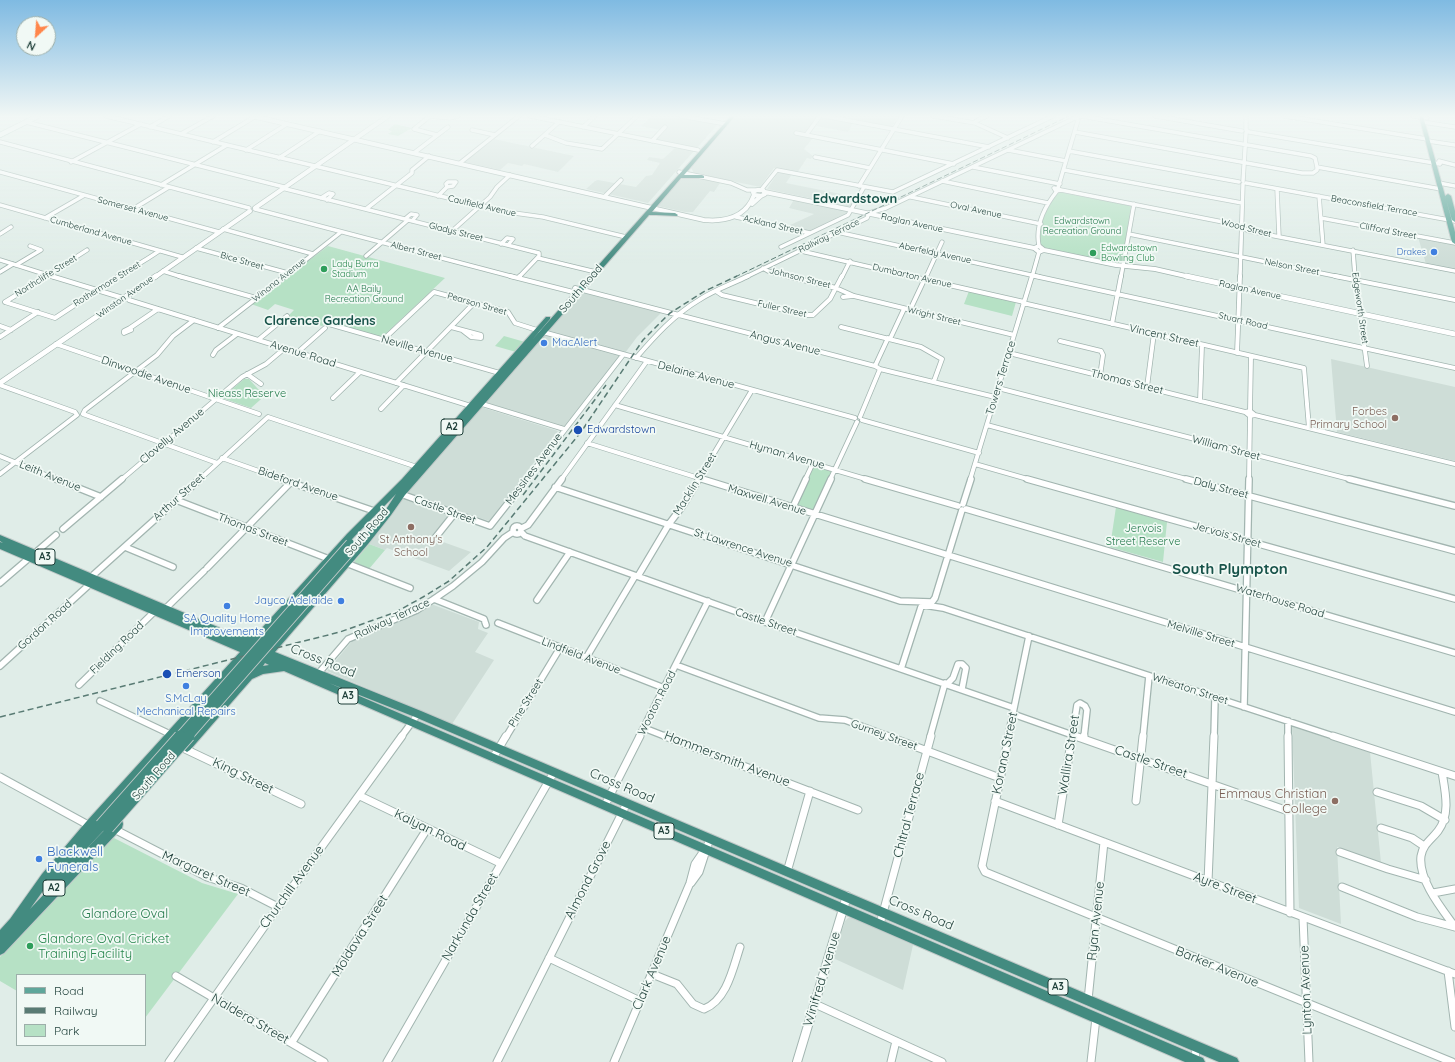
<!DOCTYPE html>
<style>
body{margin:0}
#map{position:relative;width:1455px;height:1062px;overflow:hidden;background:#e0ede8;font-family:Quicksand,sans-serif}
canvas{display:block}
.legend{position:absolute;left:16px;top:974px;width:130px;height:72px;box-sizing:border-box;background:#f1f9f5;border:1px solid #9dafaa;margin:0;padding:5px 7px;list-style:none;font-size:12px;color:#1e3f39}
.legend li{display:flex;align-items:center;gap:8px;height:20px}
.legend b{width:20px;border:1px solid #9dafaa}
.north{position:absolute;left:16px;top:16px;width:40px;height:40px;box-sizing:border-box;background:#f1f9f5;border:1px solid #9dafaa;border-radius:50%;rotate:206deg;font-size:11px;font-weight:700;line-height:16px;text-align:center;color:#1e3f39}
.north::after{content:'';display:block;margin:auto;width:14px;height:18px;background:#ff864b;clip-path:polygon(50% 0,100% 100%,50% 72%,0 100%)}
</style>
<div id="map">
<canvas width="1455" height="1062"></canvas>
<ul class="legend">
<li><b style="height:5px;background:#5fa79b"></b>Road</li>
<li><b style="height:5px;background:#597b74"></b>Railway</li>
<li><b style="height:11px;background:#b6e1c5"></b>Park</li>
</ul>
<div class="north">N</div>
</div>
<script>
const g = document.querySelector('canvas').getContext('2d');
g.lineJoin = 'round';
function fill(path, color) {
  g.fillStyle = color;
  g.fill(path, 'evenodd');
}
function trace(path, color, width, dash) {
  g.strokeStyle = color;
  g.lineWidth = width;
  g.lineCap = dash ? 'butt' : 'round';
  g.setLineDash(dash || []);
  g.stroke(path);
}
function drawText(font, color, halo, rows, align = 'center') {
  g.font = font + ' Quicksand,sans-serif';
  g.lineWidth = 3.5;
  g.setLineDash([]);
  g.textBaseline = 'middle';
  g.strokeStyle = halo;
  g.fillStyle = color;
  for (const [text, x, y, turn = 0] of rows) {
    g.save();
    g.translate(x, y);
    g.rotate((+turn || 0) * Math.PI / 180);
    g.textAlign = isNaN(turn) ? turn : align;
    if (halo) g.strokeText(text, 0, 0);
    g.fillText(text, 0, 0);
    g.restore();
  }
}
fill(new Path2D(`
 M652,116H675L718,124L697,148L656,140L667,128L664,127L660,130L641,126Z
 M736,116H817L803,135L813,138L804,149L813,156L811,159L807,158L797,173L774,168L760,187L694,173L691,168Z
 M831,116H898L892,127Z
 M822,117L854,122L848,132L816,126Z
 M494,139L574,156L558,172L524,164L522,166L508,163L500,170L465,162Z
 M675,148L694,151L648,203L586,189L595,181L598,180L636,187L646,176L652,175L660,163L647,160L649,157L663,159Z
 M779,171L792,174L786,183L856,197L851,207L767,189Z
 M685,177H695L720,183L714,192L710,191L693,212H685L658,206L679,181Z
 M795,198L848,210L846,213L809,231L788,226L814,214L789,208Z
 M1418,237L1455,244V270L1426,264Z
 M580,292L661,313L637,337L625,353L547,331Z
 M544,334L621,355L564,427L484,402Z
 M1331,359L1455,387V461L1337,432Z
 M481,407L558,431L489,521L407,493Z
 M402,498H406L452,514L432,538L471,552L449,571L387,548L385,550L369,544Z
 M431,604L479,622L478,629L488,633L475,652L494,660L452,724L327,671L353,640L399,622Z
 M1292,726L1370,752L1381,863L1337,847L1341,924L1299,908Z
 M848,918H852L913,945L903,990L833,958L845,921Z`), '#ceddd7');
fill(new Path2D(`
 M395,124L412,128L398,136L388,134L392,131L388,130Z
 M1059,192L1131,206L1122,265L1045,249L1040,246C1037,227 1047,206 1059,192Z
 M328,246L445,278L381,338L327,323L322,326L288,316L294,310L275,304L268,310L251,304Z
 M969,291L1016,302L1012,316L964,304Z
 M504,336L525,342L516,352L495,346Z
 M244,379H249L258,389L269,392L251,408L222,398Z
 M813,463L834,469L814,514L793,507Z
 M1116,507L1167,522L1163,562L1110,547Z
 M369,544L385,550L369,569L354,562Z
 M114,838L202,883L238,894L145,1018V975H17V991L0,981V957L111,839Z`), '#b6e1c5');
const minorFar3 = new Path2D(`
 M106,116L507,212L543,217L626,237
 M530,116L698,150
 M681,116L726,124
 M824,116L989,147
 M933,116L975,123L1008,138
 M1081,116L1311,156L1315,158L1317,167
 M1155,116L1242,131
 M1246,116V130L1249,132
 M1284,116L1427,139
 M1413,116L1427,118
 M976,121L987,116
 M26,122L284,187
 M1423,122L1455,127
 M150,127L169,116
 M583,127L595,116
 M472,130L495,135
 M1075,132L1302,173H1313L1317,170V167
 M1249,132L1440,164
 M796,133L954,164
 M181,134L213,116
 M437,135L414,129L430,116L450,118L458,116
 M545,135L566,143L602,149L637,116
 M806,135L820,116
 M652,141L665,127
 M1428,141L1455,145
 M0,142L249,208
 M213,142L256,116
 M532,146L559,122
 M246,150L287,124
 M1008,150L1066,161
 M1069,151L1239,182
 M414,153L448,127
 M815,157L870,168
 M279,158L320,131
 M1439,161L1455,165
 M71,162L141,124
 M460,163L519,116
 M973,167L1060,184
 M1317,167L1441,189
 M1064,170L1242,203
 M0,172L219,232
 M679,172L731,183L747,190H755
 M942,181L1048,203
 M1243,181L1246,133
 M448,182H456L453,186L447,187L446,184Z
 M1246,183L1455,221
 M1439,183L1455,186
 M161,185L227,145
 M859,186L902,116
 M282,188L539,253V256L519,277
 M1054,188L1061,190L1056,191Z
 M1058,188L1078,120L1076,118
 M1277,189L1279,236
 M761,190L777,170L893,192L1053,116
 M1061,190L1233,224L1249,231L1455,271
 M438,196L447,187
 M605,196L621,180
 M1319,196L1323,245
 M911,197L1041,224
 M321,198L329,193L333,194L327,200
 M0,205L182,257
 M133,209L169,187
 M255,209L514,277
 M366,209L412,173V170L429,156
 M736,217L810,233
 M45,218L83,196
 M1321,218L1455,243
 M405,219L411,214L417,215L412,221
 M223,229L313,254
 M452,231L490,197L497,187L510,175
 M837,232L1040,277
 M0,234L11,227
 M1129,234L1340,277
 M501,244L507,238L513,239L508,245
 M1039,246C1035,226 1045,206 1057,191
 M781,247L848,215L864,187
 M196,248L288,273
 M1353,250L1355,277
 M801,251L913,277
 M366,256L408,220
 M538,258L596,272
 M0,260L54,277
 M16,265L41,250L30,246
 M763,268L768,271L790,277
 M163,271L182,277
 M0,272L13,264
 M45,277L87,250
 M117,277C131,268 145,261 159,251
 M284,277L341,232
 M746,277L867,218L869,213L886,208L1079,116
 M842,277L850,261
 M926,277L942,242
 M1032,277L1039,252
 M1121,277L1134,204
 M1240,277L1243,184`);
const minorFar2 = new Path2D(`
 M51,276L123,298
 M179,276L256,298
 M510,276L577,293
 M786,276L836,288L854,296L1014,335
 M909,276L1024,302
 M1035,276L1455,368
 M1335,276L1455,300
 M1355,276L1367,366
 M518,278L520,276
 M575,288L875,366L880,369L995,397
 M716,291L722,295L805,315H813L830,299L842,276
 M843,297L853,296
 M129,300L474,407
 M5,302L55,318L119,276
 M5,302L47,276
 M1023,303L1304,368L1309,428
 M910,310L926,276
 M194,320L173,336L157,355L85,410L83,414L217,463
 M329,324L503,374
 M1112,324L1121,276
 M0,326L11,330
 M451,327L481,335V338L471,337L462,330
 M841,327L921,347L942,359L934,381
 M130,328L158,309
 M130,328L131,330L124,333V331Z
 M218,328L285,276
 M0,337L38,312
 M384,339L434,292L508,312L515,323L543,332L855,418
 M890,339L904,309
 M258,340L287,316
 M1060,341L1101,351L1103,355L1100,376
 M56,344L259,414
 M298,352L325,328
 M1009,353L1245,412
 M1237,353L1240,276
 M213,355L216,350L237,334
 M636,358C655,336 674,315 699,300C714,290 732,284 748,276
 M875,366L888,338
 M247,374L261,384
 M396,383L474,303
 M0,385L75,412L77,415L0,474
 M1147,387L1154,333
 M998,388L1353,480
 M333,398L360,372
 M1200,401L1202,345
 M479,403L564,429
 M615,405L869,480
 M381,409L404,385
 M1250,411L1251,356
 M1250,411L1255,415L1250,416L1245,412Z
 M1255,415L1455,464
 M860,417L880,369
 M862,420L979,453
 M987,425L1190,480
 M587,443L705,480
 M0,456L58,480
 M222,458L284,480
 M975,464L1031,480
 M121,480L242,377L266,364L285,348
 M199,480L268,417L417,467
 M526,480L623,355
 M561,480L647,361
 M698,480L752,390
 M805,480L813,463
 M830,480L857,422
 M970,480L1032,276
 M1249,480L1250,416`);
const minorFar1 = new Path2D(`
 M56,479L101,497
 M281,479L374,511
 M702,479L1455,712
 M865,479L958,506
 M1027,479L1455,599
 M1186,479L1455,551
 M1349,479L1455,506
 M555,487L900,601L931,602
 M401,494L490,526L527,479
 M176,500L329,559
 M963,504L971,479
 M793,507L806,479
 M966,509L1455,653
 M513 530a4 4 0 1 1 8 0a4 4 0 1 1-8 0Z
 M522,528L528,525L562,479
 M63,529L122,479
 M521,532L525,536L765,622L1014,708
 M435,538L455,513
 M125,547L173,567
 M346,563L410,588
 M207,568L291,482
 M638,576L669,524L684,504L699,479
 M91,577L200,479
 M0,583L56,535
 M434,599L484,619L486,625
 M537,600L570,552
 M924,605L943,608L1336,737
 M165,609L204,571
 M765,622L831,479
 M498,623L664,688
 M586,658L635,576
 M676,665L819,718L845,720L890,737
 M0,666L90,584
 M901,669L921,607L932,602L935,598L962,510
 M317,675L348,639L417,610L434,599L453,586L482,562L504,538L513,532
 M947,684L953,678L958,664H962L966,668L962,689
 M79,685L154,612
 M100,701L172,735
 M1244,707L1249,479
 M1013,714L1078,737
 M1288,721V737
 M644,728L667,737
 M401,737L418,714
 M506,737L560,648
 M639,737L708,601
 M930,737L945,683
 M1008,737L1029,636
 M1072,737L1077,705L1080,703L1085,706L1087,710L1084,737
 M1143,737L1149,676
 M1214,737L1215,698`);
const minor = new Path2D(`
 M665,736L858,810
 M887,736L1000,778
 M1009,736L982,866L985,872L1452,1062
 M1075,736L1288,811
 M1288,736L1290,913
 M1333,736L1455,776
 M1084,739V736
 M185,749L301,804
 M493,758L506,736
 M1442,772C1445,791 1451,814 1438,831C1431,840 1423,844 1421,856C1418,880 1442,909 1455,927
 M0,777L90,826
 M1377,792L1421,806L1445,820
 M360,796L500,863
 M995,801L1455,974
 M1136,801L1143,736
 M605,805L640,736
 M1058,825L1072,736
 M1381,828L1412,838L1424,846
 M114,829L207,877L241,888L278,907
 M1340,852L1388,869L1426,880
 M787,872L810,791
 M1208,882L1214,736
 M691,883L699,872L710,838
 M1342,887L1417,917L1455,927
 M1433,893L1455,889
 M1303,918L1309,1062
 M880,924L931,736
 M549,958L640,1001
 M1448,971L1455,1027
 M652,974L677,984L693,1004L704,1009C727,1000 733,968 740,947
 M176,976L324,1062
 M1088,1000L1104,842
 M815,1004L942,1062
 M292,1042L427,829
 M169,1062L278,907L402,736
 M387,1062L554,772
 M497,1062L627,803
 M614,1062L690,883L695,864L706,848
 M891,1062L896,1041
 M1091,1062L1096,1018
 M1195,1062L1196,1046`);
const tertiaryFar2 = new Path2D(`
 M252,116L704,220C725,222 746,217 754,195
 M757,190H763L765,194L761,196L754,195L753,192Z
 M765,192L1034,248L1039,252L1044,250
 M752,204L761,196
 M255,208L388,116
 M1034,248L1039,246L1044,250L1116,265L1155,269L1190,277
 M155,277L250,211`);
const tertiaryFar1 = new Path2D(`
 M1186,276L1455,334
 M0,383L156,276`);
const tertiary = new Path2D(`
 M797,1062L847,896`);
const secondary = new Path2D(`
 M0,135L38,116`);
const primary = new Path2D(`
 M1419,116H1423L1455,232V244L1452,242Z
 M1448,194L1451,196L1455,211V222L1452,220L1445,196Z`);
const trunk = new Path2D(`
 M731,116H735L684,175H702L704,176V178H681L652,212L675,213L678,215L677,216L656,215H649L405,495L391,515L368,544L275,652L421,711L1237,1058L1239,1062H1219L415,717L329,683L1203,1058L1205,1062H1185L284,671L263,674L252,679L190,750L187,752L184,750L182,747L184,744L257,660L248,656L102,820L105,821L106,825L105,829L75,861L114,820L118,819L122,820L123,824L122,828L4,953L0,955V930L10,919L42,874L86,822L240,652L0,549V542L3,543L0,541V535L232,633L235,632L248,633L261,629L347,534L402,479L546,317H550V319L532,340ZM396,494L385,511L362,540L267,648L258,644L353,538ZM265,663L269,665L263,666ZM45,888L49,889L30,909Z`);
trace(minorFar3, '#a2b5b0', 5);
trace(minorFar2, '#a2b5b0', 5.5);
trace(minorFar1, '#a2b5b0', 8);
trace(minor, '#a2b5b0', 9);
trace(tertiaryFar2, '#a2b5b0', 5.5);
trace(tertiaryFar1, '#a2b5b0', 6);
trace(tertiary, '#a2b5b0', 10);
trace(secondary, '#9dbab2', 6);
trace(primary, '#c0c9c8', 2);
trace(trunk, '#c0c9c8', 2);
trace(minorFar3, '#fff', 3.5);
trace(minorFar2, '#fff', 4);
trace(minorFar1, '#fff', 5.5);
trace(minor, '#fff', 7);
trace(tertiaryFar2, '#fff', 4);
trace(tertiaryFar1, '#fff', 5);
trace(tertiary, '#fff', 8);
trace(secondary, '#fff', 4.5);
fill(primary, '#5fa79b');
fill(trunk, '#438b80');
trace(new Path2D(`
 M735,277L1069,116`), '#597b74', 1, [5.5, 2.5]);
trace(new Path2D(`
 M523,495L606,385
 M0,717L340,632L396,612L423,597L449,581L487,547L581,432L643,340L670,313L705,291L737,276`), '#597b74', 1.5, [6, 3.5]);
const trunkBridgeFar1 = new Path2D(`
 M179,737L350,543
 M188,737L356,545`);
const trunkBridge = new Path2D(`
 M101,825L180,736
 M108,828L189,736`);
trace(trunkBridgeFar1, '#c0c9c8', 10, []);
trace(trunkBridge, '#c0c9c8', 13, []);
trace(trunkBridgeFar1, '#438b80', 8);
trace(trunkBridge, '#438b80', 11);
const sky = g.createLinearGradient(0, 0, 0, 264);
sky.addColorStop(0, '#7fbae2');
sky.addColorStop(0.44, '#f1f7f5');
sky.addColorStop(1, '#f1f7f500');
g.fillStyle = sky;
g.fillRect(0, 0, 1455, 264);
for (const [x, y, r, color] of [
 [1434,252,4,"#3f7fe0"],
 [1093,253,4,"#2e9e5b"],
 [324,269,4,"#2e9e5b"],
 [544,343,4,"#3f7fe0"],
 [1395,418,4,"#8d6e63"],
 [578,430,5,"#1a4fb4"],
 [411,527,4,"#8d6e63"],
 [341,601,4,"#3f7fe0"],
 [227,606,4,"#3f7fe0"],
 [167,674,5,"#1a4fb4"],
 [186,686,4,"#3f7fe0"],
 [1335,801,4,"#8d6e63"],
 [39,859,4,"#3f7fe0"],
 [30,946,4,"#2e9e5b"]
]) {
  const dot = new Path2D();
  dot.arc(x, y, r, 0, 2 * Math.PI);
  g.fillStyle = color;
  g.fill(dot);
  trace(dot, '#f1f9f5', 1.5);
}
drawText('9px', '#1e3f39', '#f1f9f5', [
 ["Caulfield Avenue",482,206,13],
 ["Beaconsfield Terrace",1374,206,10],
 ["Somerset Avenue",133,209,15],
 ["Oval Avenue",976,210,12],
 ["Raglan Avenue",912,223,12],
 ["Ackland Street",773,225,13],
 ["Wood Street",1246,228,14],
 ["Cumberland Avenue",91,231,16],
 ["Clifford Street",1388,231,11],
 ["Gladys Street",456,232,14],
 ["Railway Terrace",829,236,-26],
 ["Albert Street",416,251,15],
 ["Aberfeldy Avenue",935,253,12],
 ["Bice Street",242,261,16],
 ["Nelson Street",1292,267,11],
 ["Northcliffe Street",46,276,-32],
 ["Dumbarton Avenue",912,276,13],
 ["Johnson Street",800,278,14],
 ["Winona Avenue",279,280,-38],
 ["Rothermore Street",107,284,-32],
 ["Raglan Avenue",1250,290,12],
 ["Winston Avenue",125,297,-35],
 ["Pearson Street",477,304,16],
 ["Edgeworth Street",1360,308,82],
 ["Fuller Street",782,309,13],
 ["Wright Street",934,316,14],
 ["Stuart Road",1243,321,13]
]);
drawText('9px', '#247a4c', '#f1f9f5', [
 ["Edwardstown",1082,221],
 ["Recreation Ground",1082,231],
 ["AA Baily",364,289],
 ["Recreation Ground",364,299]
]);
drawText('9px', '#27864d', '#f1f9f5', [
 ["Edwardstown",1101,248],
 ["Bowling Club",1101,258],
 ["Lady Burra",332,264],
 ["Stadium",332,274]
], 'left');
drawText('9px', '#366cbe', '#f1f9f5', [
 ["Drakes",1426,252]
], 'right');
for (const [x, y, w] of [
 [452,427,22],
 [45,557,20],
 [348,696,20],
 [664,831,20],
 [54,888,22],
 [1058,987,20]
]) {
  const box = new Path2D();
  box.roundRect(x - w / 2, y - 8, w, 16, 3);
  g.fillStyle = '#f1f9f5';
  g.fill(box);
  trace(box, '#1e3f39', 1);
}
drawText('bold 10px', '#1e3f39', null, [
 ["A2",452,427],
 ["A3",45,557],
 ["A3",348,696],
 ["A3",664,831],
 ["A2",54,888],
 ["A3",1058,987]
]);
drawText('11px', '#1e3f39', '#f1f9f5', [
 ["South Road",581,289,-49],
 ["Vincent Street",1164,336,13],
 ["Angus Avenue",785,343,14],
 ["Neville Avenue",417,349,16],
 ["Avenue Road",303,354,17],
 ["Dinwoodie Avenue",146,375,19],
 ["Delaine Avenue",696,375,15],
 ["Towers Terrace",1001,378,-73],
 ["Thomas Street",1127,382,14],
 ["Clovelly Avenue",172,436,-40],
 ["William Street",1226,448,15],
 ["Hyman Avenue",787,455,16],
 ["Messines Avenue",534,469,-53],
 ["Leith Avenue",50,476,22],
 ["Bideford Avenue",298,484,19],
 ["Macklin Street",695,484,-58],
 ["Daly Street",1221,488,15],
 ["Arthur Street",179,497,-42],
 ["Maxwell Avenue",767,500,17],
 ["Castle Street",445,510,20],
 ["Thomas Street",253,530,21],
 ["South Road",367,532,-49],
 ["Jervois Street",1227,535,16],
 ["St Lawrence Avenue",743,548,18],
 ["Waterhouse Road",1280,601,17],
 ["Railway Terrace",392,619,-25],
 ["Castle Street",766,622,19],
 ["Gordon Road",45,625,-42],
 ["Melville Street",1201,634,17],
 ["Fielding Road",117,648,-44],
 ["Lindfield Avenue",581,656,21],
 ["Wheaton Street",1190,689,18],
 ["Pine Street",526,703,-58],
 ["Wooton Road",657,703,-63],
 ["Gurney Street",884,735,20],
 ["South Road",154,776,-49]
]);
drawText('11px', '#366cbe', '#f1f9f5', [
 ["MacAlert",552,343,"left"],
 ["Jayco Adelaide",333,601,"right"],
 ["SA Quality Home",227,619],
 ["Improvements",227,632],
 ["S.McLay",186,699],
 ["Mechanical Repairs",186,712]
]);
drawText('11px', '#247a4c', '#f1f9f5', [
 ["Nieass Reserve",247,394],
 ["Jervois",1143,529],
 ["Street Reserve",1143,542]
]);
drawText('11px', '#785e54', '#f1f9f5', [
 ["Forbes",1387,412],
 ["Primary School",1387,425],
 ["St Anthony's",411,540,"center"],
 ["School",411,553,"center"]
], 'right');
drawText('11px', '#164399', '#f1f9f5', [
 ["Edwardstown",587,430],
 ["Emerson",176,674]
], 'left');
drawText('bold 13px', '#18534a', '#f1f9f5', [
 ["Edwardstown",855,199],
 ["Clarence Gardens",320,321]
]);
drawText('13px', '#1e3f39', '#f1f9f5', [
 ["Cross Road",323,661,22],
 ["Korana Street",1005,753,-78],
 ["Wallira Street",1069,755,-81],
 ["Hammersmith Avenue",727,759,21],
 ["Castle Street",1151,762,19],
 ["King Street",243,776,26],
 ["Cross Road",622,786,23],
 ["Chitral Terrace",909,815,-75],
 ["Kalyan Road",430,830,26],
 ["Margaret Street",206,874,24],
 ["Almond Grove",588,880,-63],
 ["Churchill Avenue",292,887,-54],
 ["Ayre Street",1225,888,21],
 ["Cross Road",921,913,23],
 ["Narkunda Street",470,917,-60],
 ["Ryan Avenue",1096,921,-84],
 ["Moldavia Street",360,936,-58],
 ["Barker Avenue",1217,967,22],
 ["Clark Avenue",652,973,-67],
 ["Winifred Avenue",822,979,-73],
 ["Lynton Avenue",1306,990,-92],
 ["Naldera Street",250,1019,30]
]);
drawText('13px', '#785e54', '#f1f9f5', [
 ["Emmaus Christian",1327,794],
 ["College",1327,809]
], 'right');
drawText('13px', '#366cbe', '#f1f9f5', [
 ["Blackwell",47,852],
 ["Funerals",47,867]
], 'left');
drawText('13px', '#247a4c', '#f1f9f5', [
 ["Glandore Oval",125,914]
]);
drawText('13px', '#27864d', '#f1f9f5', [
 ["Glandore Oval Cricket",38,939],
 ["Training Facility",38,954]
], 'left');
drawText('bold 15px', '#18534a', '#f1f9f5', [
 ["South Plympton",1230,569]
]);
</script>
